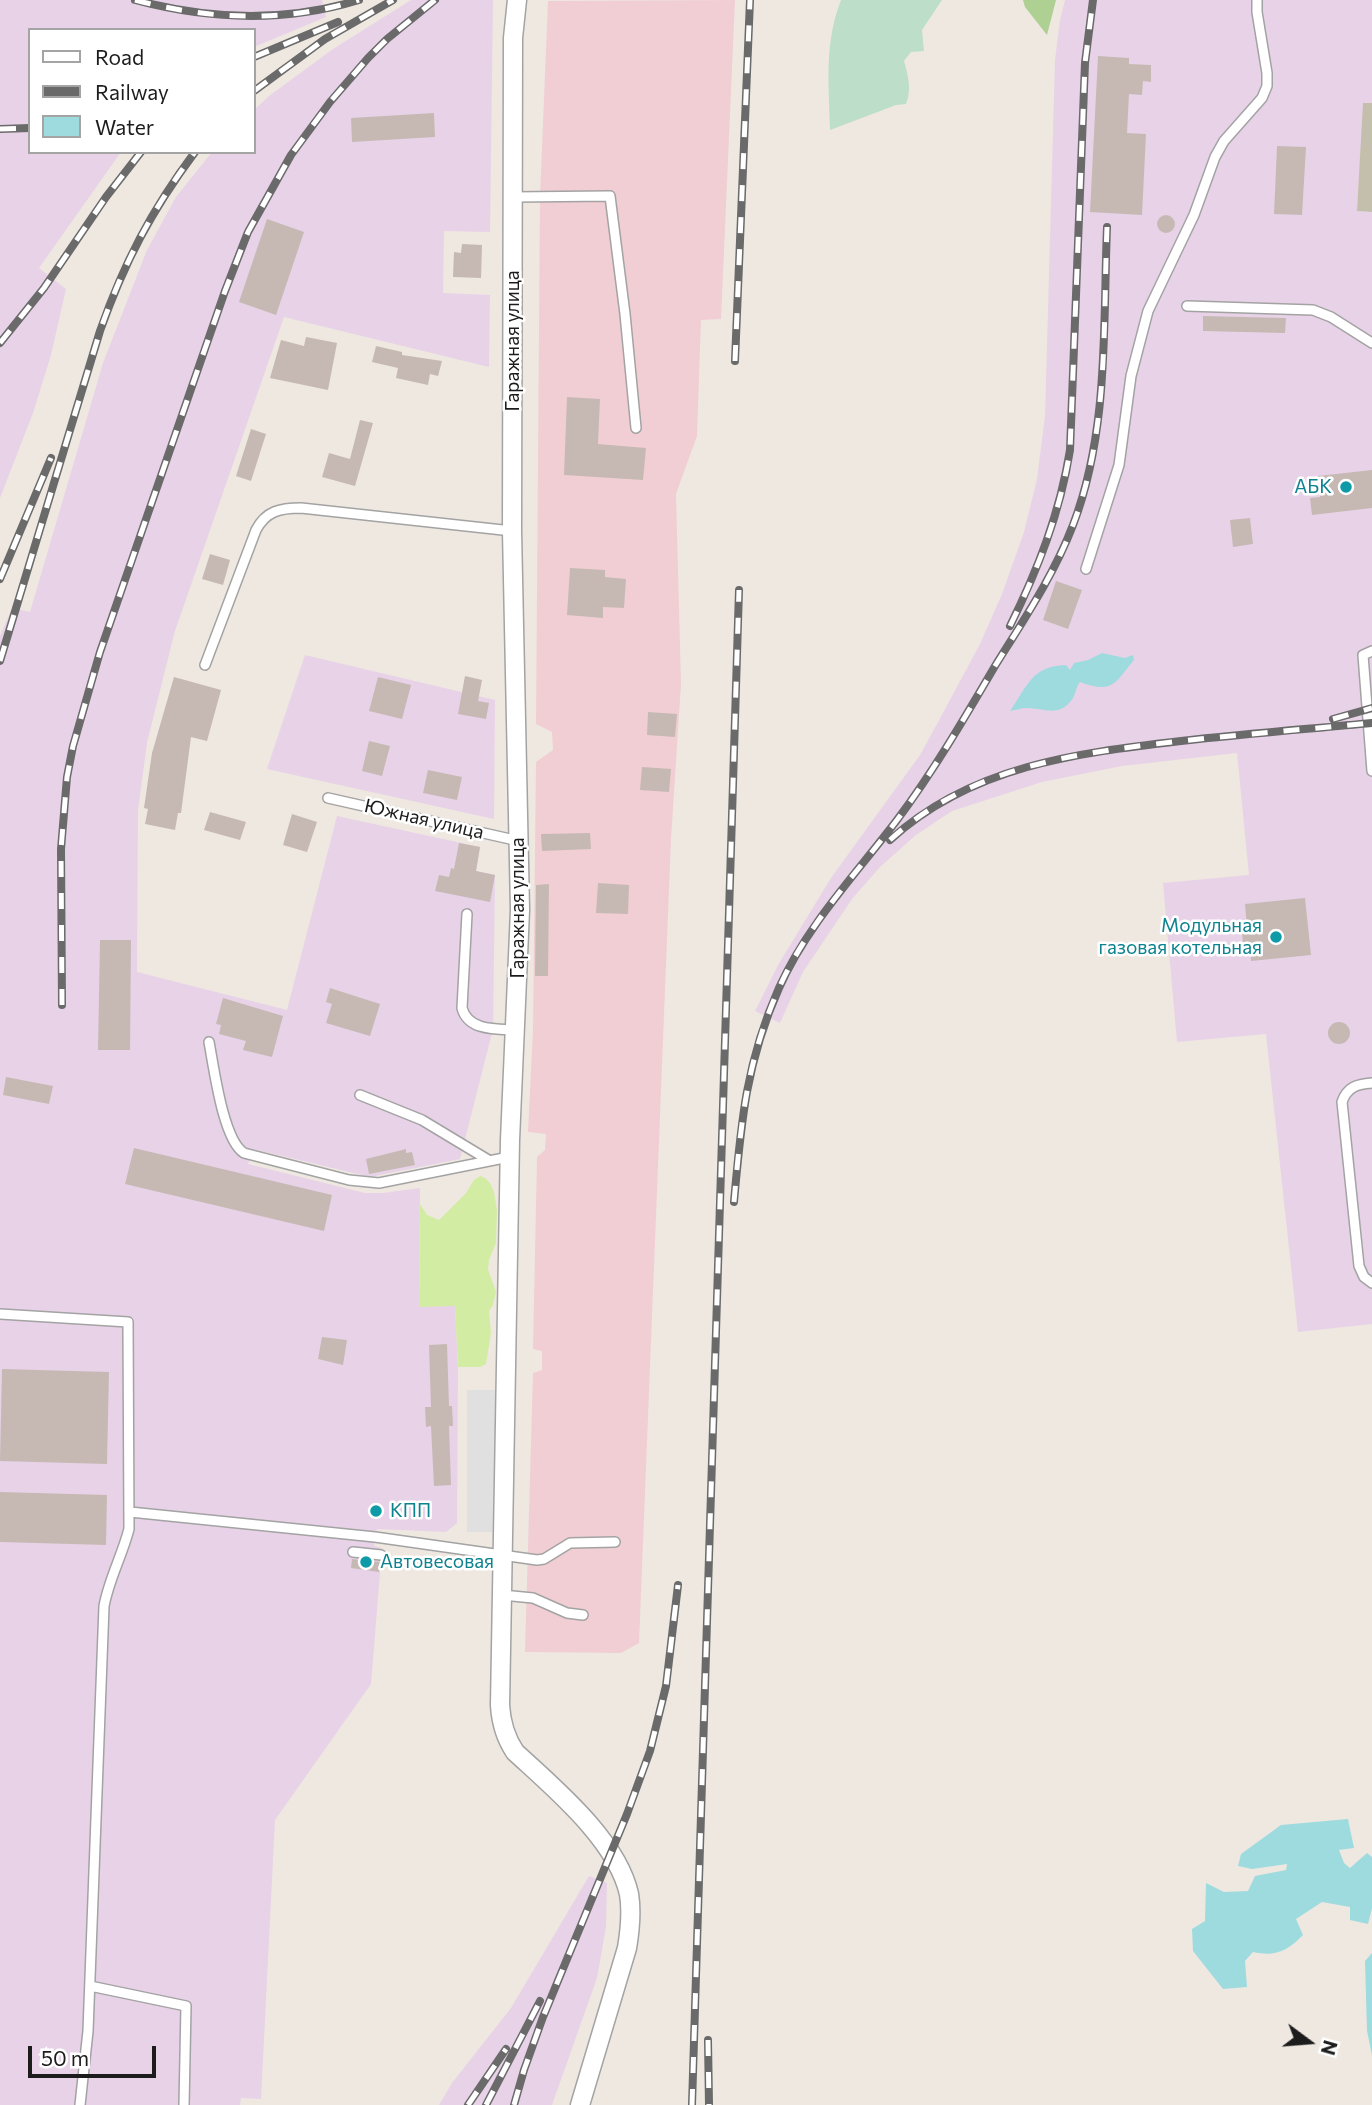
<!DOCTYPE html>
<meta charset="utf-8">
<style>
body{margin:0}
#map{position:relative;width:1372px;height:2105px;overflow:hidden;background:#eee8e1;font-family:Commissioner,sans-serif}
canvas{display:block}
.legend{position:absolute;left:28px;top:28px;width:228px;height:126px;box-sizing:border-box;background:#fff;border:2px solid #a4a4a4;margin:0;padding:9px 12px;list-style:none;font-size:21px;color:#1c1c1c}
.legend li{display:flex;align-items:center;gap:14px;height:35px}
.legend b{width:35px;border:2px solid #a4a4a4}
.north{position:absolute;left:1274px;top:2007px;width:70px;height:70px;-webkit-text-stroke:5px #fff;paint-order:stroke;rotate:106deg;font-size:19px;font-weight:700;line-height:28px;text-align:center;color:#1c1c1c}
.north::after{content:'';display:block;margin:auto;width:24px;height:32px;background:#1c1c1c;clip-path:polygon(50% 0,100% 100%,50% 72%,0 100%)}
.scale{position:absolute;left:28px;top:2046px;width:128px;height:32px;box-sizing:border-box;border:4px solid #1c1c1c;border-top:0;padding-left:9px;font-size:21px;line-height:24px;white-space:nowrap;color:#1c1c1c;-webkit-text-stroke:5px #fff;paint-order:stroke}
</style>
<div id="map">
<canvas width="1372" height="2105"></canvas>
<ul class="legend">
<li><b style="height:9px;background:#fff"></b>Road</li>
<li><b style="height:9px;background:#6a6a6a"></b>Railway</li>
<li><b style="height:19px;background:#9edbdf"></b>Water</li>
</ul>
<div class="north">N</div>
<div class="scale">50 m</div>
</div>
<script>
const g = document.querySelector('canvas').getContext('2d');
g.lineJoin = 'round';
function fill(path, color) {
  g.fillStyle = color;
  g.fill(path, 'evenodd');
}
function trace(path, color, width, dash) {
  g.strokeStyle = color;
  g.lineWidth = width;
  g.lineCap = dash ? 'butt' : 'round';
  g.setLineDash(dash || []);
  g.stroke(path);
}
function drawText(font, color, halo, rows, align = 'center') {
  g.font = font + ' Commissioner,sans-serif';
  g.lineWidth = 5;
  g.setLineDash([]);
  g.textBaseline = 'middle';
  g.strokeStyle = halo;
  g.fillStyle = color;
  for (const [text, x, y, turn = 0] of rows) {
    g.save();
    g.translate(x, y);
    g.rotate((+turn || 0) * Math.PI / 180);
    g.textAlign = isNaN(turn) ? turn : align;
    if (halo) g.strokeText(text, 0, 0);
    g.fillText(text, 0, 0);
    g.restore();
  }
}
fill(new Path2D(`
 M735,0L721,319L701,320L697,436L676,494L681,684L671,839L639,1643L621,1653L525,1652L533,1373L542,1370V1351L533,1349L537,1157L545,1150L546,1134L528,1132L533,1029L536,762L553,750L552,732L536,724L540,197L548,1Z`), '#f1ced3');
fill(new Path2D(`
 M0,0H322L326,17L254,47V30H30V152H121L39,268L66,289L51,355L33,413L0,498Z
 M411,0H493L490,232L444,231L443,293L490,295L489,367L284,317L175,631L147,743L138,810L137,972L287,1010L337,816L480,847L476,871L495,875L493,1029L460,1159L370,1177L253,1149L248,1164L365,1193H383L420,1188L419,1306L455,1305L458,1371L457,1523L446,1532L377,1529L374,1546L382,1548L371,1684L275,1820L261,2099L241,2098L240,2105H0V636L12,608L30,612L103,363L147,250L176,197L212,152H254V110L269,96L333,49Z
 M1065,0H1372V103H1364L1357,211L1372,212V1324L1298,1332L1266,1034L1177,1042L1163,883L1249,875L1237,753L1122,766L1042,782L952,811L916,835L880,867L852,899L803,972L780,1023L755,1011L778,965L831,878L920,755L937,724L980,644L1002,594L1024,532L1037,479L1045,416L1055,60L1060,20Z
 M305,655L495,700L494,819L267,769Z
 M589,1876L607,1883L606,1927L597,1978L552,2105H439L452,2083L511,2008Z`), '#e8d2e7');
fill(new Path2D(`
 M1363,103H1372V212L1357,211Z`), '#c3bfac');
fill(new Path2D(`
 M480,1176L485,1178L490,1183L494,1192L497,1210L496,1243L489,1260L488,1269L496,1292L493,1305L489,1311L491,1333L486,1364L480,1367H458L455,1306L419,1307L420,1204L427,1215L439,1220L466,1193L474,1180Z`), '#d3eca3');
fill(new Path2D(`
 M1023,0H1056L1047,35L1025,7Z`), '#afd093');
fill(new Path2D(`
 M841,0H942L922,30L924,51L911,52L904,61C908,76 912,89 906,104L896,105L830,130C829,83 824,44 841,0Z`), '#bddec9');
fill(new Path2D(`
 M467,1390H497L495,1532H467Z`), '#e0e0e0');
fill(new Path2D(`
 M1102,653L1125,658L1133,655L1134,660C1116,681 1114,695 1080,682C1075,688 1076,696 1070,702C1057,717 1043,708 1027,708C1022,708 1015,710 1010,711C1027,687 1031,666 1066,665L1070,670L1074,663L1088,660Z
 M1348,1819L1354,1848L1339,1850L1344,1863L1350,1868L1367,1853L1372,1857V1908L1368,1924L1350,1920V1907L1322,1902L1296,1919L1303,1935C1288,1951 1275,1957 1253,1952L1245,1961L1247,1987L1223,1989L1193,1951L1192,1929L1205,1921L1206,1883L1224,1892L1248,1891L1255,1876L1286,1870L1287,1864L1252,1869L1238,1866L1241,1854L1281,1825Z
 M1372,1953V2055L1367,2031L1365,1961Z`), '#9edbdf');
fill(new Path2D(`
 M1098,56L1129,58V64L1151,65V82L1143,81L1142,95L1129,94L1127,133L1146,134L1142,215L1090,212Z
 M434,113L435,137L352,142L351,118Z
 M1277,146L1306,147L1302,215L1274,214Z
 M1157 224a9 9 0 1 1 18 0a9 9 0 1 1-18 0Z
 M267,219L304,232L276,315L239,302Z
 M462,244L482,245L481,278L453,277L454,252L461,253Z
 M1203,316L1286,318L1285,333L1203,331Z
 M306,337L337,343L328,390L270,378L281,340L304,346Z
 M376,346L402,352V355L442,361L438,376L430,374L428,385L396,378L398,368L372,362Z
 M567,397L600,399L598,444L646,448L643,480L564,475Z
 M360,420L373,423L355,486L322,477L329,453L350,459Z
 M251,429L266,434L251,481L236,476Z
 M1372,470V508L1312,515L1310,498L1320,497L1318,476Z
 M1250,518L1253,544L1233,547L1230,520Z
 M210,554L230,560L223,585L202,579Z
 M570,568L605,570V577L626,579L624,608L603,607V618L567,615Z
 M1056,581L1082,590L1068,629L1043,620Z
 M465,676L482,680L478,701L489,703L486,719L458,714Z
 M174,677L221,690L207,741L191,737L181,813H178L175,830L145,824L148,809L144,808L152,753Z
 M378,677L411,685L402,719L369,711Z
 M648,712L677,714L675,737L647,735Z
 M369,741L390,746L382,776L362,771Z
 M642,767L671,769L669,792L640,790Z
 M428,770L462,777L457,800L423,793Z
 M210,812L246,822L240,840L204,830Z
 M292,814L317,822L307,852L283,845Z
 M590,833L591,849L542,851L541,834Z
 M459,843L480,847L476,871L495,875L490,902L435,891L439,875L449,877L451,868L454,869Z
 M598,883L629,885L628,914L596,913Z
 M549,884L548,976H535L536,885Z
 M1305,898L1311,955L1251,961L1250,945L1243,946L1242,929L1247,928L1245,904Z
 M100,940H131L130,1050H98Z
 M330,988L380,1004L370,1036L326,1023L332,1004L326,1002Z
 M223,998L283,1016L272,1057L243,1050L246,1041L219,1034L221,1025L216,1024Z
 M1328 1033a11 11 0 1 1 22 0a11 11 0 1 1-22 0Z
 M6,1077L53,1086L49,1104L3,1095Z
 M134,1148L332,1195L324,1231L125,1184Z
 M406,1149V1153L412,1152L415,1165L369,1174L366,1159Z
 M322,1337L347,1340L343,1365L318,1359Z
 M447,1344L449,1406H452L453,1426H449L451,1485L434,1486L431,1426L426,1427L425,1407H431L429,1345Z
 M2,1369L109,1372L107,1464L0,1461Z
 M0,1492L107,1495L106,1545L0,1542Z
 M352,1559L380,1562L379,1572L351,1568Z`), '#c6b9b4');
const lane = new Path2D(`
 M514,197L610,196L625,314L636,428
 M1187,306L1313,310L1331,317L1372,343
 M1086,569L1119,465L1131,376L1148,311L1194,215L1215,157L1224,141L1262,98L1267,86V73L1257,12V0
 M1372,651L1363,655L1372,771
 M205,665L256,530C266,511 280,508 301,508L512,531
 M328,798L519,841
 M467,914L462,1008C468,1031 496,1029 516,1030
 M209,1042C214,1068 223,1140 244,1153L349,1180L379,1183L509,1157
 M1372,1083C1357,1084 1347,1087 1342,1102L1359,1266L1364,1277L1372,1283
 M360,1095L422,1120L490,1161
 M0,1314L128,1322L129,1529C122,1556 109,1579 104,1606L88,2031L80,2105
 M130,1512L375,1537L537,1560L544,1559L570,1543L615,1542
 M353,1552L381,1555
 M502,1595L533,1598L567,1613L583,1615
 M90,1986L186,2006L184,2105`);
const street = new Path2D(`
 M517,0L513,38L512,531L520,910L510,1140L500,1705C501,1723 505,1737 515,1752C554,1788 617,1840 629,1894C632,1912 630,1930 627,1948L580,2105`);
trace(lane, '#a3a3a3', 12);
trace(street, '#a3a3a3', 21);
trace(lane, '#fff', 9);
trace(street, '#fff', 18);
const rail = new Path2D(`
 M135,0C210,20 284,23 359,0
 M254,57L338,22
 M254,91L325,39L393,0
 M0,129L30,128
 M0,343L44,288L106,197L141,152
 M735,361L750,0
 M0,579L51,458
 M1010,626C1038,569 1060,513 1070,450L1085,63L1093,0
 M0,661L100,331C124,263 151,211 195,152
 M1333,719L1372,708
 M890,840C971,766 1076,753 1181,741C1245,734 1308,729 1372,723
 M62,1005L61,849L67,777L73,746L100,652L225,291L248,232L291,155L330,102L368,58L387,39L435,0
 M734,1202C741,1123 746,1062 779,988C807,925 856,874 897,820C933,772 964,719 995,666C1023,621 1054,575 1073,525C1109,431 1103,326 1107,227
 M708,2040L709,2105
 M468,2105L506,2049
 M486,2105L540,2001
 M514,2105L524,2070L543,2017L627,1814L650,1751L666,1686L678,1585
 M692,2105L739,590`);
trace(rail, '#6a6a6a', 8);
trace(rail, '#fff', 5, [16]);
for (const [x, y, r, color] of [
 [1346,487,7,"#0f9aa8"],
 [1276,937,7,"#0f9aa8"],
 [376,1511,7,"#0f9aa8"],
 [366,1562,7,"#0f9aa8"]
]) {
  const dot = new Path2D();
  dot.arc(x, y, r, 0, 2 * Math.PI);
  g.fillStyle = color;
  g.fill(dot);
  trace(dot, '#fff', 2.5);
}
drawText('19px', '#1c1c1c', '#fff', [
 ["Гаражная улица",513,341,-90],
 ["Южная улица",424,819,13],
 ["Гаражная улица",518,908,-90]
]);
drawText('19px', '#0d838f', '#fff', [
 ["АБК",1332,487],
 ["Модульная",1262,926],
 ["газовая котельная",1262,948],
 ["КПП",390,1511,"left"],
 ["Автовесовая",380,1562,"left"]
], 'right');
</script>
